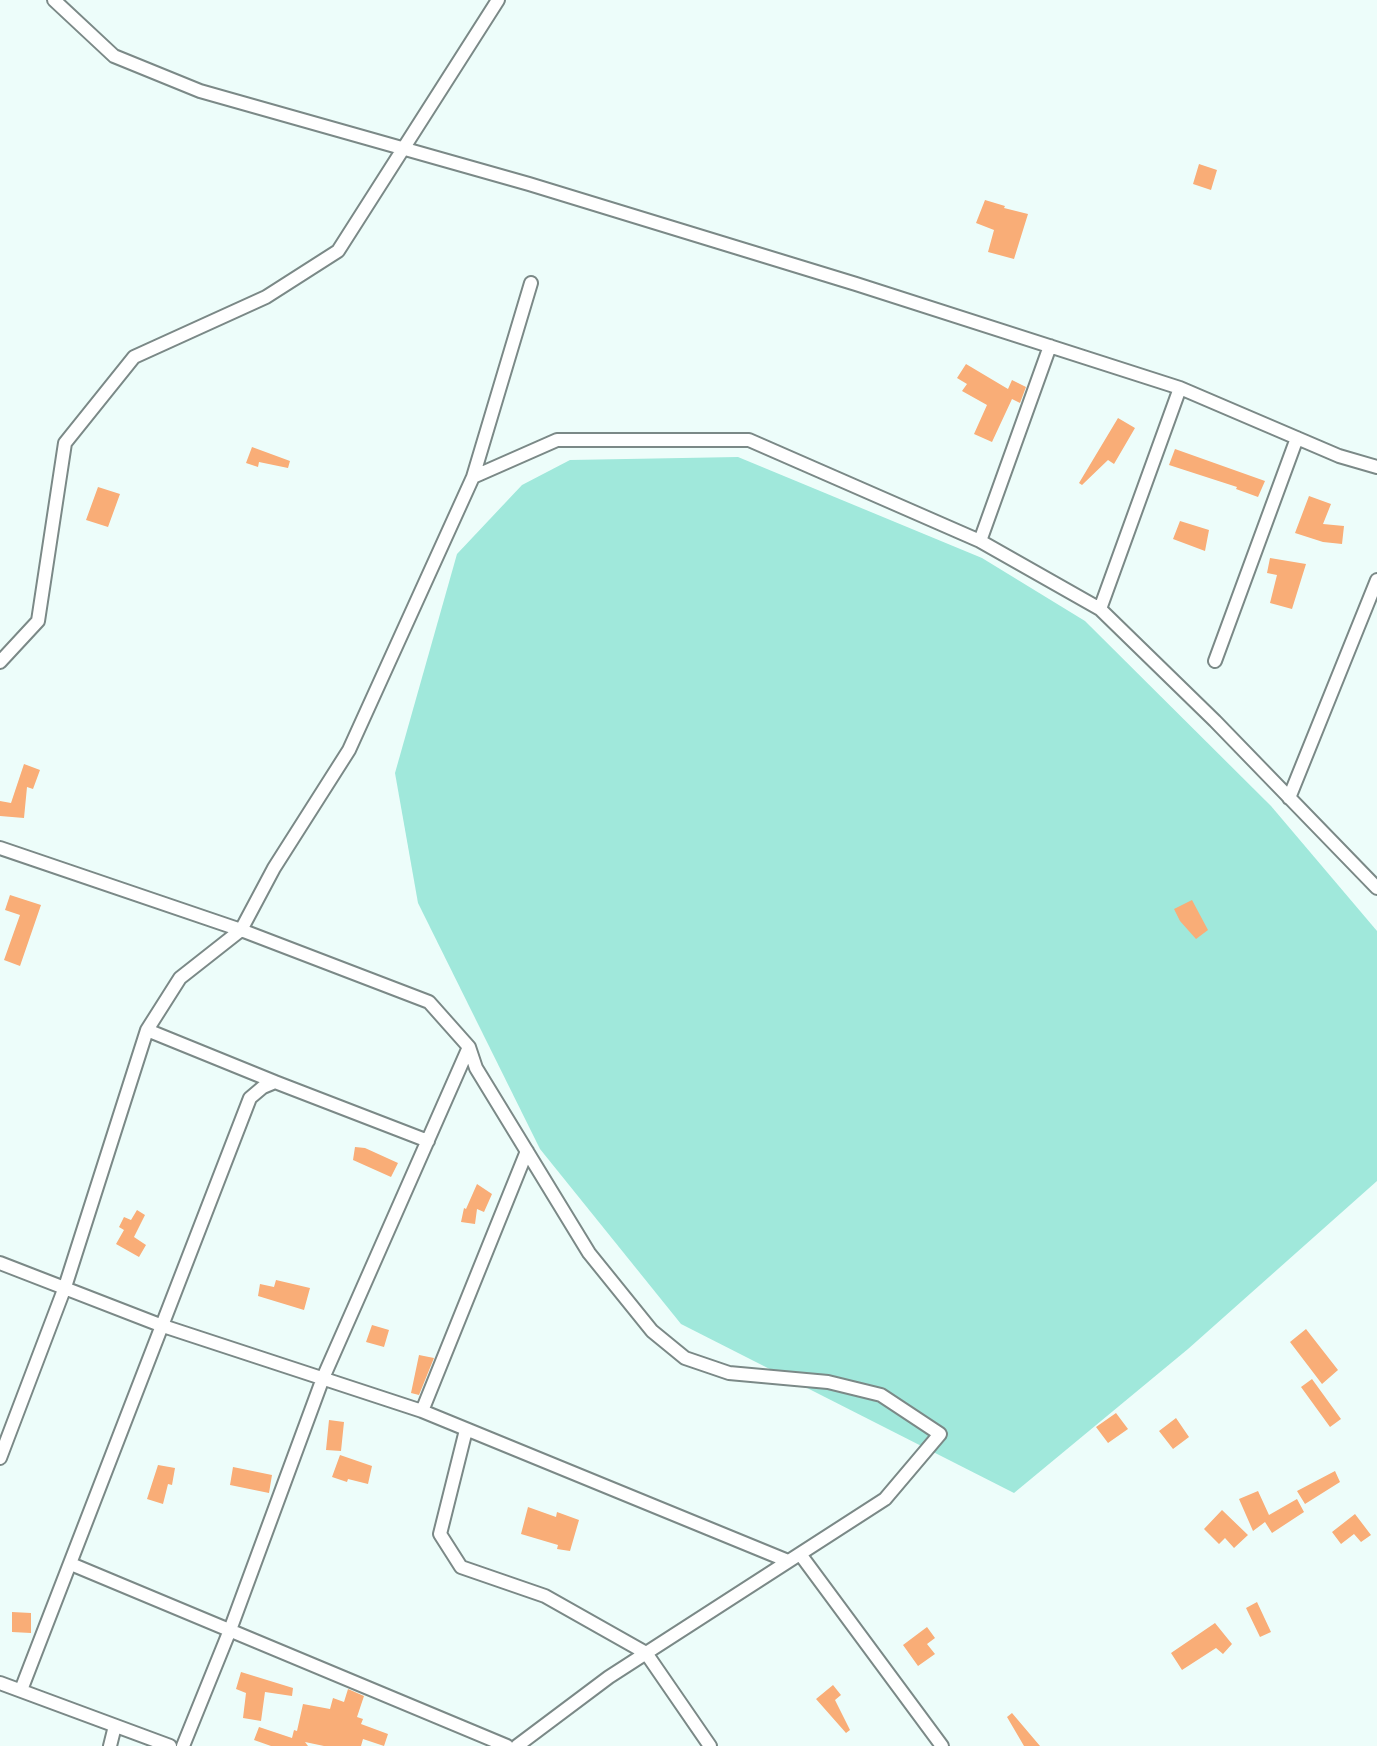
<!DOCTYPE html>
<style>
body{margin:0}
canvas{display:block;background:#edfdfa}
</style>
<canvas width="1377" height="1746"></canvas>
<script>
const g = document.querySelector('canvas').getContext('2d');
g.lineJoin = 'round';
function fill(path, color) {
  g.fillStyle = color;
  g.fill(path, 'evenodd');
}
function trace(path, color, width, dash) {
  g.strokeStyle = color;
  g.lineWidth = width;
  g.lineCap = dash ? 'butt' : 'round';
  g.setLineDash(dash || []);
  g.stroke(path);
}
fill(new Path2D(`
 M738,457L982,558L1085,621L1271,806L1377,931V1181L1188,1349L1014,1493L681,1324L540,1149L418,903L395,773L457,554L522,485L570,460Z`), '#a0e8db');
fill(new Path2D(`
 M1199,164L1217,170L1211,190L1193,184Z
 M985,200L1005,206L1004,208L1028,214L1014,259L988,252L994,230L976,223Z
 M966,364L1008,389L1012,380L1026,387L1020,403L1012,399L992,442L974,434L987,405L962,391L967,384L957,378Z
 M1118,418L1135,428L1114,464L1108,460L1082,485L1079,483Z
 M252,447L290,461L288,468L259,462L258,467L246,463Z
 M1175,449L1265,481L1258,497L1236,489L1237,487L1169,465Z
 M98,487L120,494L108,527L86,520Z
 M1309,496L1331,504L1323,524L1344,526L1342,544L1323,542L1295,533Z
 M1180,521L1209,530L1205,551L1173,539Z
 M1270,558L1306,564L1292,609L1270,603L1277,575L1267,573Z
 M24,764L40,770L33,789L27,787L24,818L0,816V801L11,803Z
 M10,895L41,905L20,966L4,960L20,915L5,910Z
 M1192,900L1208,930L1196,939L1180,921L1174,909Z
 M355,1147L365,1148L398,1163L391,1177L353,1160Z
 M477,1184L492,1194L484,1212L477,1209L475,1224L461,1222L464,1208L466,1209Z
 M137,1210L145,1215L134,1237L146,1245L139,1257L116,1244L124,1230L119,1227L124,1217L131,1220Z
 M276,1280L310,1288L304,1310L258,1296L260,1284L274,1287Z
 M372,1325L389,1330L384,1347L366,1342Z
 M1306,1329L1338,1370L1322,1384L1290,1342Z
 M419,1355L434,1358L419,1395L411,1393Z
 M1312,1379L1341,1419L1330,1427L1301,1387Z
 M1116,1413L1128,1429L1108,1443L1096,1427Z
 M1176,1418L1189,1437L1173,1449L1159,1431Z
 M329,1420L344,1422L341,1451L326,1450Z
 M340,1455L372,1466L368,1484L348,1479L347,1482L332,1477Z
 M158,1465L175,1468L172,1485L168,1484L163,1504L147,1499Z
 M233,1467L272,1475L269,1493L230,1485Z
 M1335,1471L1340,1482L1305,1504L1297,1491Z
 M1258,1491L1269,1515L1297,1499L1304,1512L1272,1533L1265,1522L1253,1531L1239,1499Z
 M528,1507L556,1517L557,1512L579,1520L570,1551L557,1549L558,1545L521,1534Z
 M1222,1510L1248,1535L1234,1548L1225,1538L1219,1544L1204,1529Z
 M1355,1514L1371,1535L1361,1542L1354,1534L1341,1544L1332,1532Z
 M1257,1602L1271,1632L1260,1637L1246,1608Z
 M12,1612L31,1613V1633L12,1632Z
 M1215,1623L1232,1644L1223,1654L1216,1648L1182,1670L1171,1653Z
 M927,1627L935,1638L927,1644L935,1654L918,1666L903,1645Z
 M241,1672L293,1688L292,1696L265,1692L261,1721L243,1718L246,1693L236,1689Z
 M833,1685L841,1695L835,1700L850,1730L846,1733L816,1699Z
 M348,1689L364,1696L357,1717L363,1719L361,1724L388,1734L384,1746L363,1739L361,1746H324L305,1742L308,1746H271L254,1740L259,1727L292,1738L294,1730L297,1731L303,1704L330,1709L333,1698L344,1702Z
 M1012,1713L1040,1746H1024L1007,1717Z`), '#f9ad77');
const minor = new Path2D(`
 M54,0L114,56L200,91L529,184L856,284L1180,388L1339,456L1377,467
 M473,477L557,440H749L980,541L1100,609L1215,721L1377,888
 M980,541L1050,346
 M1100,609L1180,388
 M1215,661L1297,438
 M0,662L38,621L65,443L134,357L266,297L338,251L498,0
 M1289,798L1377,580
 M0,848L241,930L429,1002L469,1047L476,1068L589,1253L652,1331L685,1358L729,1373L828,1382L881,1395L940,1434L885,1499L609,1677L517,1746
 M147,1030L275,1082
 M0,1263L160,1325L422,1411L788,1561
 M422,1411L527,1151
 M466,1430L440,1534L461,1567L545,1596L646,1653L710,1746
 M0,1458L65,1287L147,1030L180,978L241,930L274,868L349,750L473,477L531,283
 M800,1554L942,1746
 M71,1564L507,1746
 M0,1683L170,1746
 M21,1690L250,1098L263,1087L275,1082L428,1141
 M110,1746L115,1726
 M183,1746L230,1630L323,1378L469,1047`);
trace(minor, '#7b8987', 16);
trace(minor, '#fff', 12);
</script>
